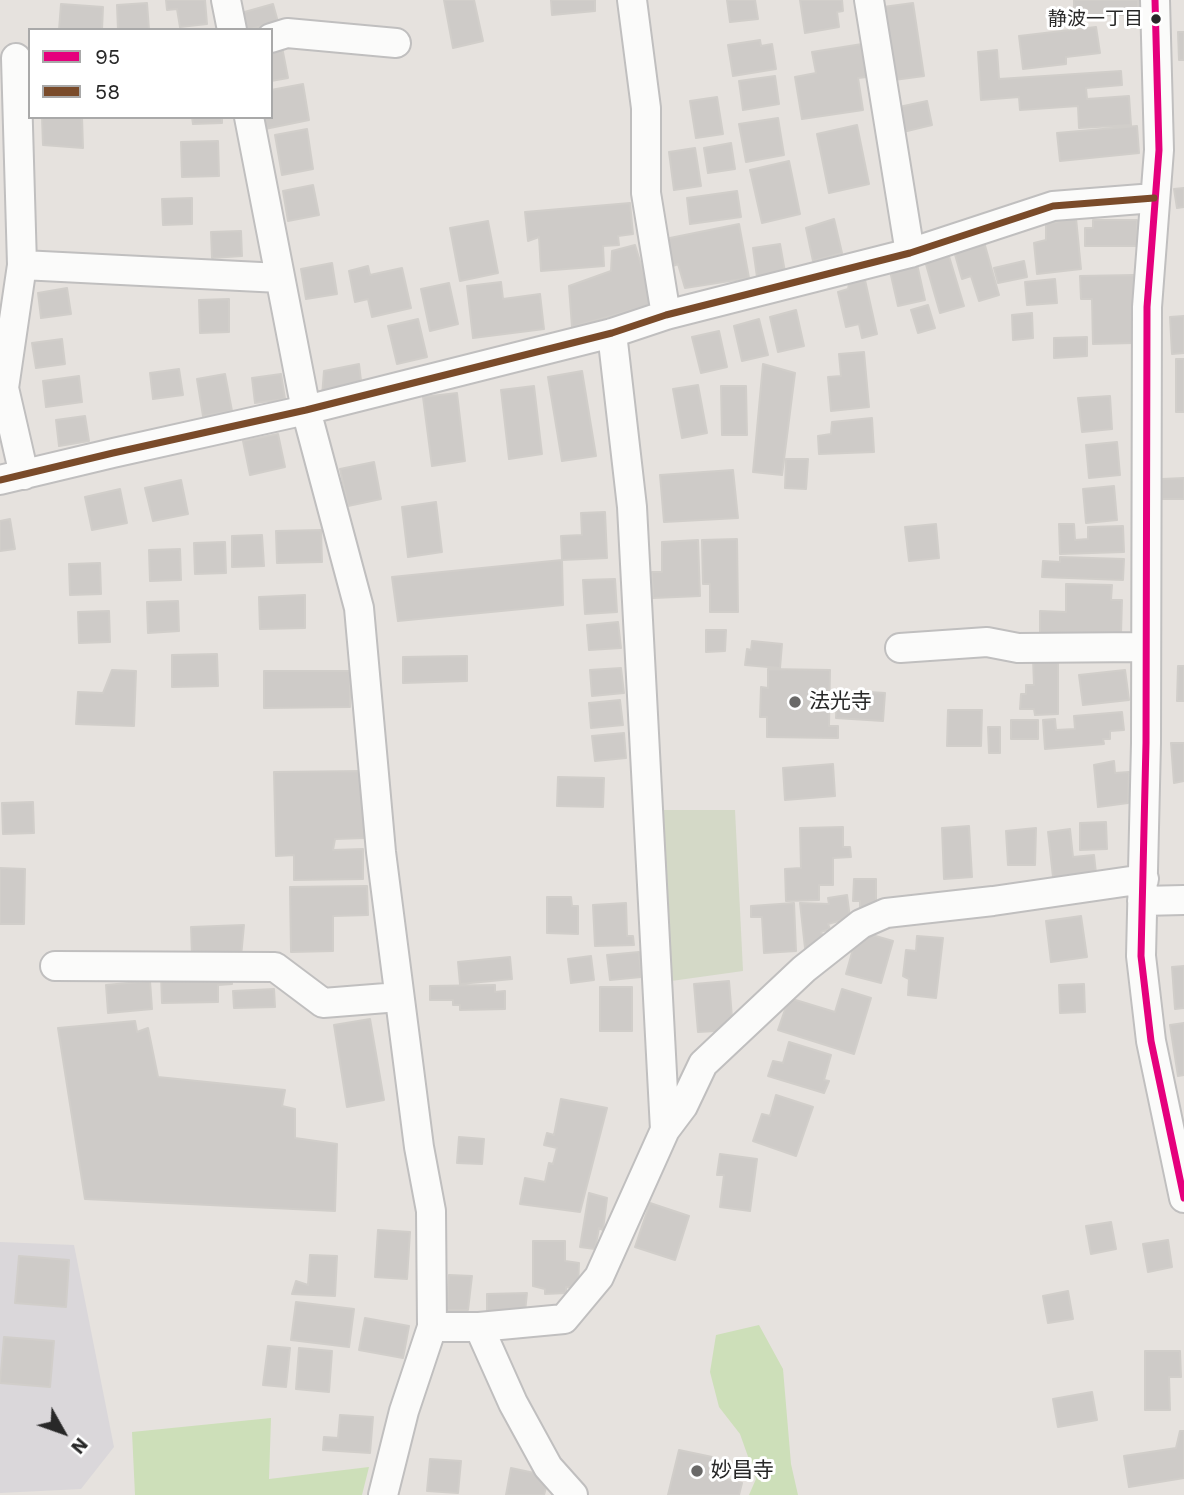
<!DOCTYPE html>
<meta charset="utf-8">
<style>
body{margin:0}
#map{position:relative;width:1184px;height:1495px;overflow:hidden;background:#e6e2de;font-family:"Work Sans",sans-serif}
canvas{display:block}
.legend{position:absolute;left:28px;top:28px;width:245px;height:91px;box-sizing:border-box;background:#fff;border:2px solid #a9a9a9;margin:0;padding:9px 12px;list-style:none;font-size:21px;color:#282828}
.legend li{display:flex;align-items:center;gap:14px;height:35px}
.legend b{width:35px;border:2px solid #a9a9a9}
.north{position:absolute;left:28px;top:1397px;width:70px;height:70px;-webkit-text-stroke:5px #fff;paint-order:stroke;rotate:130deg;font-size:19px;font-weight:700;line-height:28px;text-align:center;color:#282828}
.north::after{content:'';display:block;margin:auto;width:24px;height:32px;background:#282828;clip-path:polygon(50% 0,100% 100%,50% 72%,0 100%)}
</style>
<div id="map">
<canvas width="1184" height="1495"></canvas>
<ul class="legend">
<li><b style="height:9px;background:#e5007d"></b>95</li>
<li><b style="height:9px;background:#7a4b2a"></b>58</li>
</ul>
<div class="north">N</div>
</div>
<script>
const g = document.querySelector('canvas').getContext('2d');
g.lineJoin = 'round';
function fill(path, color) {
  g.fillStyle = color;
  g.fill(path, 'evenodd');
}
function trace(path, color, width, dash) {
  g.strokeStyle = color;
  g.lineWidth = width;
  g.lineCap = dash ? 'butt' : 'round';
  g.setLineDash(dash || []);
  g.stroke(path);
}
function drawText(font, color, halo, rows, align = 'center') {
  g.font = font + ' "Work Sans","Noto Sans JP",sans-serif';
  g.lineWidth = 6;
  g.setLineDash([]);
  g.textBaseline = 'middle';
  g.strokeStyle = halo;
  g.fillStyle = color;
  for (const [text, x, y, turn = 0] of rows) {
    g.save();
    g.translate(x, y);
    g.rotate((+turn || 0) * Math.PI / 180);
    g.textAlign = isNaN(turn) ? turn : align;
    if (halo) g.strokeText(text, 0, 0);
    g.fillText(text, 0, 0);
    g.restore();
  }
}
fill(new Path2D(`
 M0,1242L74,1245L114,1447L81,1489L0,1493Z`), '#dad7da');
fill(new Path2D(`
 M759,1325L783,1369L791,1464L798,1495H749L756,1479L740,1434L719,1407L710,1372L716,1335Z
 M271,1418L269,1479L369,1467L362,1495H135L132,1432Z`), '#cddfb9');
fill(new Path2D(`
 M655,810H735L743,971L657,983Z`), '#d4d9c7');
const building = new Path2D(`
 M166,0H205L207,24L180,27L177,9L167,10Z
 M444,0H474L483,41L453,48Z
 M551,0H595V11L552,15Z
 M727,0H755L758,19L730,22Z
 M800,0H842L843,11L837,12L839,27L805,33Z
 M1074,0H1138V14L1074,17Z
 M147,3L149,30H118L117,5Z
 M913,3L924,76L894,80L883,7Z
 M61,4L103,7L102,30H59Z
 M273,4L278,22L246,30L241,13Z
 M1096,27L1100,53L1066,57V64L1023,69L1019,36Z
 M1178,32H1184V60H1179Z
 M760,40L761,46L772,44L776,69L733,76L728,45Z
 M862,44L867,77L858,78L863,110L802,119L795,77L816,73L812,52Z
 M282,47L288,78L271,81V50Z
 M997,50L999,79L1121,71L1122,85L1086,88L1087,99L1129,96L1131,125L1079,128L1078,106L1020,110L1019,97L981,100L978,52Z
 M775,76L779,104L743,110L739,81Z
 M303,84L309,120L265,129L263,117H271V90Z
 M717,97L723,134L696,138L690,101Z
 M927,101L932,125L903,132L899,107Z
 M42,117H82L83,148L43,145Z
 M192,117H222V123L193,124Z
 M778,118L784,155L746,162L739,124Z
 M857,125L869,184L829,193L817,134Z
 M1137,126L1139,153L1060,161L1057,133Z
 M307,129L313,169L282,175L275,135Z
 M218,141L219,176L182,177L181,142Z
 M731,143L735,169L708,173L704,148Z
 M695,148L701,186L674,190L669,152Z
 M789,161L800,214L762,223L750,170Z
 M313,185L319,215L288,221L283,191Z
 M1184,188V207L1177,208L1174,189Z
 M737,191L741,217L690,224L687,198Z
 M192,198V224L163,225L162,199Z
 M630,203L633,234L618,236L619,245L603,246L604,266L541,271L539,237L528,241L525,212Z
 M1076,218L1081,269L1037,274L1034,243L1046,240V224Z
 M834,219L842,253L813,261L806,228Z
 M1093,220H1137V246H1085V228H1093Z
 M488,221L498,273L460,281L450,228Z
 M739,224L749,278L685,288L678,264L668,268L665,239Z
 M241,231L242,256L212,258L211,232Z
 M984,242L999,295L979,301L971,276L962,279L954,251Z
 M780,244L785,272L757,277L753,248Z
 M635,245L653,304L572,327L569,286L611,271L612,251Z
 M948,253L964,306L940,313L925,261Z
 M1024,261L1027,277L998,283L994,268Z
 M332,263L337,294L306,299L301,269Z
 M917,264L925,300L898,306L890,271Z
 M368,266L370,275L402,268L411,308L372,317L368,299L355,302L349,271Z
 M1134,275V343L1093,344L1092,299H1081L1080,276Z
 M1055,279L1057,303L1027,305L1025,282Z
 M865,280L877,334L862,338L859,324L846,327L838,292L848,289L849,284Z
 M501,282L503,299L540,294L544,329L473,338L467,286Z
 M449,283L458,324L430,331L421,289Z
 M67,288L71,314L41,318L38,293Z
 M229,299V332L200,333L199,300Z
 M928,305L935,328L918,333L911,310Z
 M796,310L804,346L778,352L770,317Z
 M1032,313L1033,338L1013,340L1012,315Z
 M1184,316V353L1172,354L1170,317Z
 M418,319L427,357L397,364L388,326Z
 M759,319L768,355L742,361L734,326Z
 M719,331L727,367L701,373L692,337Z
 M1087,337V356L1054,358V338Z
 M62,339L65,364L36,368L32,343Z
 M864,352L869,407L831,411L828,377L841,376L839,354Z
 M1176,359H1184V412H1176Z
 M359,364L362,389L322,396L324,371Z
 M763,364L795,373L782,475L753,472Z
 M179,369L183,395L153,399L150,373Z
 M582,371L596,456L562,461L548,377Z
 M225,374L232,411L203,416L197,379Z
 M281,374L285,399L255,403L252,378Z
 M79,376L82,402L46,407L43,381Z
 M698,385L707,433L682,438L673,389Z
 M534,386L542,454L509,459L501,390Z
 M721,386H746L747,435H722Z
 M457,393L465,461L432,466L423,397Z
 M1110,396L1112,429L1082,432L1078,398Z
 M85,416L89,441L59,446L56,420Z
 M872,418L874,452L819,454L818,436L831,434L832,422Z
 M278,434L285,467L250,475L243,441Z
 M1117,442L1120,475L1089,478L1086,445Z
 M786,459H808L806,489L785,488Z
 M374,462L381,499L348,506L340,469Z
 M733,470L738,518L664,522L660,475Z
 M1184,478V499H1162V479Z
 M181,480L188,514L153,521L145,488Z
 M1114,486L1117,520L1086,523L1083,489Z
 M120,489L127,523L92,530L85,497Z
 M436,502L442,552L408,557L402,507Z
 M605,512L607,558L562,560L561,536L582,535L581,513Z
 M10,519L15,549L0,551V521Z
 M936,524L939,558L909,561L905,527Z
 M1059,524H1074L1075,540L1088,539V527L1123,526L1124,552L1060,554Z
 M321,530L322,562L277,563L276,531Z
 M262,535L264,566L232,567V536Z
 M737,539L738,612H710V584H703L702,540Z
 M698,540L700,596L653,598L652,572H662V542Z
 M225,542L226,573L195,574L194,543Z
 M180,549L181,580L150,581L149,550Z
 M1060,557L1124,559L1123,580L1042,577L1043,561L1060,562Z
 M562,560L563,605L398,621L392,577Z
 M100,563L101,594L70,595L69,564Z
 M615,579L617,612L585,614L583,580Z
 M1066,584L1112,585L1111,600H1122L1121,634L1040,633V611L1066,612Z
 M305,595V628L260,629L259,597Z
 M178,601L179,631L148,633L147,602Z
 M109,611L110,642L79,643L78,612Z
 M618,622L621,648L589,650L587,625Z
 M706,630H726L725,651L706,652Z
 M752,641L782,644L780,668L745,665L747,649L751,650Z
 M217,654L218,686L172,687V655Z
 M467,656V681L403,683V657Z
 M1033,658H1058V714L1035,715L1034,709H1020L1021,694H1026V685H1034Z
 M1178,666H1184V701H1177Z
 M621,668L624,693L592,696L590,670Z
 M768,669L830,670L829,726H838V738L767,737V717H760L761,687L768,688Z
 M112,670L136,671L134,726L76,724L78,692L103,693Z
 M1125,670L1129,700L1083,705L1079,675Z
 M264,671H350V707L264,708Z
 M837,690L885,693L883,721L836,718Z
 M620,700L623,725L591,728L589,703Z
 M948,710H982L981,746H947Z
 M1122,712L1124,730L1110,731V739H1103L1104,744L1045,749L1043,720L1055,719L1056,730L1075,729L1074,716Z
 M1011,720H1038V739H1011Z
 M988,727H1000V753H989Z
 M624,733L626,758L595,761L592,736Z
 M1171,743H1184V781L1174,783Z
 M1114,761L1115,773L1129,772L1128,803L1098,807L1094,765Z
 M833,764L835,796L785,800L783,768Z
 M364,771L365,838L335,839L333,850L363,849V879L294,880V855L276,856L274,772Z
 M558,777L604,778L603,807L557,806Z
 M33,802L34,833L3,834L2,803Z
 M1106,822L1107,849L1080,850V823Z
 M969,826L972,877L944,879L942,828Z
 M843,827V847H850L851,857L833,858V885H819V900L786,901L785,869L801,868L800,828Z
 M1036,828L1035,865H1008L1006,831Z
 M1070,829L1073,857L1094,855L1097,882L1054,886L1048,832Z
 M0,868L25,869L24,924H0Z
 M854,879H876V907H860V901H853Z
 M367,886L368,915L333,916V951L291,952L290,887Z
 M847,895L850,918L828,924L830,929L821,932L824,939L814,943L813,947L805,948L800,903L829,904L828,898Z
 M547,897H571L572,906H578V934L547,933Z
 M626,903L627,936H633L634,945L595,946L593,905Z
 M794,903L796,951L764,953L762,917H751V906Z
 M1081,916L1087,957L1051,962L1046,921Z
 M244,925L241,957L192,956L191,927Z
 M858,931L893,941L881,983L846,974Z
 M917,936L943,938L936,998L908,995L909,979L903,976L906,950L916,951Z
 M639,952L641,977L610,980L607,955Z
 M591,956L594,980L571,983L568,959Z
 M510,957L512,979L460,984L458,962Z
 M1184,966V1008L1175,1009L1172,967Z
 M232,972V984L218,985V1002L162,1003L161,974Z
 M150,981L152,1009L108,1013L106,985Z
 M729,981L733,1030L698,1032L694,984Z
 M1084,984L1085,1012L1060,1013L1059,985Z
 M495,985V992L505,991V1009L460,1010V1005H453V1000H430V986Z
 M600,987H632V1031H600Z
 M274,989L275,1007L234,1008L233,991Z
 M842,989L871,998L854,1054L778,1030L789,998L835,1012Z
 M370,1019L384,1100L347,1107L334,1025Z
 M135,1021L137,1032L148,1028L158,1077L285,1090L282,1106L295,1109V1138L337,1144L335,1211L85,1199L58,1028Z
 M1184,1023V1075L1178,1076L1170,1025Z
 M789,1042L831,1055L824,1080L829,1081L824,1093L768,1076L773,1061L783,1063Z
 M776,1095L813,1107L796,1156L753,1141L762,1114L770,1116Z
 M561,1099L607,1108L580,1212L520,1204L525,1178L545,1182L549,1163L553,1164L557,1148L544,1145L547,1133L554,1135Z
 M459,1137L484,1139L482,1164L457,1163Z
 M720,1154L757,1159L750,1211L720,1207L724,1175H717Z
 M589,1193L607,1198L603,1230L599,1228L595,1249L580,1247Z
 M650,1203L689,1216L675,1260L635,1247Z
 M1111,1222L1116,1249L1091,1254L1086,1226Z
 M378,1230L410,1232L407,1279L375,1277Z
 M1168,1240L1172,1267L1148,1272L1143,1244Z
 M533,1241H565V1261L579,1263L578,1288L566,1287V1293L545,1294V1289L533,1286Z
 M310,1255L337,1256L335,1296L292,1294L296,1281L308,1285Z
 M19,1256L69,1260L66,1307L15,1303Z
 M449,1275L472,1276L468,1310H447Z
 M1068,1291L1073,1319L1048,1323L1043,1296Z
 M527,1293L525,1312L487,1313V1294Z
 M296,1302L354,1309L349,1347L291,1340Z
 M365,1318L409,1326L403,1358L359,1350Z
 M4,1337L54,1341L50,1387L0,1383Z
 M268,1346L290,1348L286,1387L263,1385Z
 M299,1348L332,1351L329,1392L296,1389Z
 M1145,1351H1180L1181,1377H1169L1170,1410H1145Z
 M1092,1392L1097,1420L1058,1427L1053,1399Z
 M340,1415L373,1417L370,1453L323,1450L324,1437L338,1438Z
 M1180,1431H1184V1478L1129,1487L1124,1456L1176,1448Z
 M679,1450L717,1458L714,1470L728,1473L727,1479L742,1483L739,1495H668Z
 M430,1459L461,1461L458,1493L427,1491Z
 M511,1468L539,1474L547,1484L544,1495H506Z`);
fill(building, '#cecbc8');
trace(building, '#d1ceca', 2);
const minor = new Path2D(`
 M226,0L232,30
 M632,0L646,108V193L666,315
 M869,0L910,253
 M1155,0L1159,150L1147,307L1146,743L1141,956L1151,1041L1184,1198
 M271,38L287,33L396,43
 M16,58L22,265L4,388L24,475
 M249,117L306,410L359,608L381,852L419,1147L431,1211L432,1327L404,1411L383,1495
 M22,265L280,278
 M612,333L632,507L665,1130
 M0,480L113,453L306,410L612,333L666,315L910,253L1053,206L1154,198
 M900,648L987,642L1018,648L1145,647
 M1142,901L1184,900
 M55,966L275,967L323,1003L399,997
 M432,1327H479L564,1319L599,1277L665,1130L683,1106L703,1064L804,969L861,924L886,913L993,901L1144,879
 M479,1327L513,1403L548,1467L573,1495`);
trace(minor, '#c0bfbf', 32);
trace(minor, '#fbfbfa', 28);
trace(new Path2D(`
 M1155,0L1159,150L1147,307L1146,743L1141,956L1151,1041L1184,1198`), '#e5007d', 7);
trace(new Path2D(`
 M0,480L113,453L306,410L612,333L666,315L910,253L1053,206L1154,198`), '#7a4b2a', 7);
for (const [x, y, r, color] of [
 [1156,19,6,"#282828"],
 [795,702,7,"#6a6968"],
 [697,1471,7,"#6a6968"]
]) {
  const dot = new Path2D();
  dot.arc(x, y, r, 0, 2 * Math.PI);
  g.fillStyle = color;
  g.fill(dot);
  trace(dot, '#fff', 2.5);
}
drawText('19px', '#282828', '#fff', [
 ["静波一丁目",1143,19]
], 'right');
drawText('21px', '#282828', '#fff', [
 ["法光寺",809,702],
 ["妙昌寺",711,1471]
], 'left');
</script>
